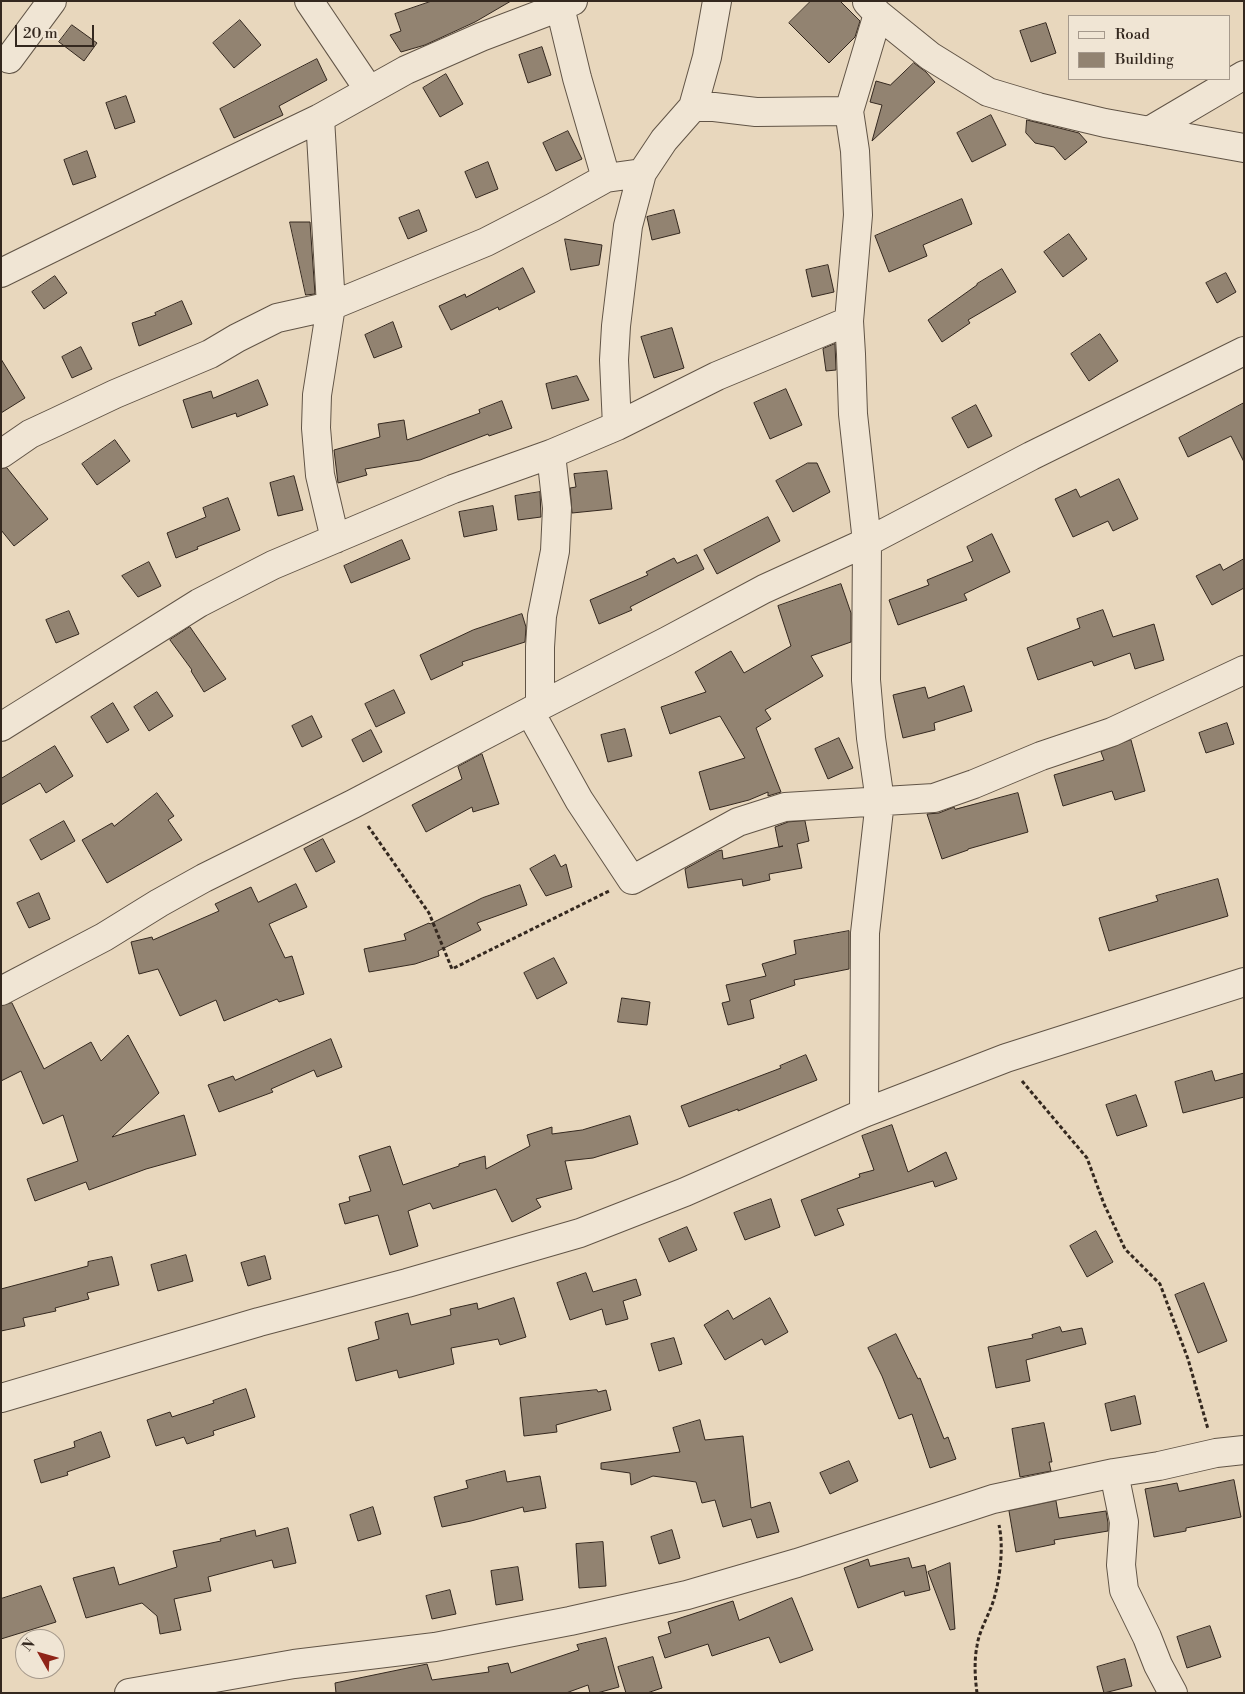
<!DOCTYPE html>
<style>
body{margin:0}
#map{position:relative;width:1245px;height:1694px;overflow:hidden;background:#e8d7bd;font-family:"Libre Bodoni",serif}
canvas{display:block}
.frame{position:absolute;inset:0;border:2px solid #34281f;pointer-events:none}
.legend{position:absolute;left:1068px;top:15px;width:162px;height:65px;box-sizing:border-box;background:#f0e5d4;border:1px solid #a5998c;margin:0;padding:6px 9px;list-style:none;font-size:15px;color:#34281f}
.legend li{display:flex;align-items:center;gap:10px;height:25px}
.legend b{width:25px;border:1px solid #a5998c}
.north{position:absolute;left:15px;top:1629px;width:50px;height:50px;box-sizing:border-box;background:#f0e5d4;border:1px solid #a5998c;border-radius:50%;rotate:308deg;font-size:14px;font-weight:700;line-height:20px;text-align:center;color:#34281f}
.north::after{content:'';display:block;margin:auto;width:18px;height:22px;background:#8f2418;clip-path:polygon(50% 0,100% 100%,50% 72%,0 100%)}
.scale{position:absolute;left:15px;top:25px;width:79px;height:22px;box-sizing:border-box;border:2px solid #34281f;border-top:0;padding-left:6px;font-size:15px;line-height:18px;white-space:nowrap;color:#34281f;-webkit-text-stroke:4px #f0e5d4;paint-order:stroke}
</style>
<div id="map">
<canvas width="1245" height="1694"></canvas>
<div class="frame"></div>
<ul class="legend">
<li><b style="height:6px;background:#f0e5d4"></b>Road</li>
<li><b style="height:14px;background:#928371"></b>Building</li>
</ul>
<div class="north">N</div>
<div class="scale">20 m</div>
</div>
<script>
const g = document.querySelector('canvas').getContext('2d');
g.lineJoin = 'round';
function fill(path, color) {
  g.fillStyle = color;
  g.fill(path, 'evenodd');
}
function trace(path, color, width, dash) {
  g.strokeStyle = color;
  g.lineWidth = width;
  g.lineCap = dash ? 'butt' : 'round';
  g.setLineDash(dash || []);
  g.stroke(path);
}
const building = new Path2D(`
 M432,1H511L475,22L425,45L401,52L390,35L401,31L395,14Z
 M811,1H840L860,21L855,37L829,63L789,23Z
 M240,20L261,45L234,68L213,43Z
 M1046,23L1056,53L1031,62L1020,31Z
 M72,25L97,43L84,61L59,42Z
 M542,47L551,75L528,83L519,55Z
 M317,59L327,80L279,106L283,115L234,138L220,109Z
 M914,63L926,72L935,82L872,141L882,105L870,102L876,81L890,85Z
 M446,74L463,104L440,117L423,88Z
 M126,96L135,122L115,129L106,103Z
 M991,115L1006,145L972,162L957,133Z
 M1027,120L1079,133L1087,142L1065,160L1054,147L1035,143L1026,133Z
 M568,131L582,159L556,171L543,143Z
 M87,151L96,177L73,185L64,160Z
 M488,162L498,189L476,198L465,172Z
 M962,199L972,224L923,245L927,256L889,272L875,236Z
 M419,210L427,231L408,239L399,218Z
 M674,210L680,233L652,240L647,217Z
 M290,222H310L315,294L306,295Z
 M1069,234L1087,259L1063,277L1044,252Z
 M565,239L602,245L599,265L571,270Z
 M828,265L834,292L812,297L806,270Z
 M523,268L535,292L499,310L498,307L451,330L439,306L465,294L466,297Z
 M1002,269L1016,292L968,320L970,323L942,342L928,320L977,285V284Z
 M1226,273L1236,292L1217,303L1206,283Z
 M55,276L67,293L44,309L32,292Z
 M182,301L192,324L139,346L132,323L156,315L155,313Z
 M393,322L402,347L374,358L365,335Z
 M672,328L684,368L654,378L641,337Z
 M1100,334L1118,361L1089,381L1071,354Z
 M835,344L836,370L826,371L823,349Z
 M81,347L92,369L72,378L62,357Z
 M1,359L25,398L1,413Z
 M577,376L589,400L552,409L546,384Z
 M258,380L268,405L237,417L236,413L192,428L183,400L211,391L213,398Z
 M786,389L802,425L770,439L754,403Z
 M502,401L512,428L489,436L488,434L420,460L365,469L367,475L338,483L334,450L380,437L378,424L404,420L407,440L480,413L479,410Z
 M1244,403V462L1231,436L1188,457L1179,438Z
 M976,405L992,436L968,448L952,418Z
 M115,440L130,461L97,485L82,464Z
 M808,463H817L830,492L793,512L776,481Z
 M7,468L48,519L14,546L1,530V469Z
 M607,471L612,509L572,513L570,488L576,487L574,474Z
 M294,476L303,510L278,516L270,483Z
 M1119,479L1138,519L1113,531L1108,521L1073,537L1055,499L1076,489L1080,497Z
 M540,492L541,517L518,520L515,496Z
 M228,498L240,530L197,547L198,549L176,558L167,533L206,517L203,508Z
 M493,506L497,530L464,537L459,512Z
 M768,517L780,541L717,574L704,550Z
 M992,534L1010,572L964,594L967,600L898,625L889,600L929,585L927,580L973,561L967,547Z
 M402,540L410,559L351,583L344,566Z
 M697,555L704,569L630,607L632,610L599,624L590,600L648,575L646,572L674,558L677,563Z
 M1244,559V588L1212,605L1196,576L1220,564L1223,570Z
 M149,562L161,586L138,597L122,576Z
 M841,584L851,613V642L811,656L823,676L765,710L771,719L756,728L781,792L768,796V792L749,800L710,810L699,772L745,758L720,716L670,734L661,707L706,692L695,672L731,651L744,673L791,646L778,606Z
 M1103,610L1113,637L1154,624L1164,660L1135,669L1130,653L1094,666L1092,661L1038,680L1027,648L1080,628L1077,619Z
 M69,611L79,634L56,643L46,620Z
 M522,614L526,627L525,642L462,662L463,665L431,680L420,655L473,630Z
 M190,627L226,679L204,692L191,671L192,670L170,640Z
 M964,686L972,711L934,723L935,730L903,738L893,695L925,687L928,698Z
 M394,690L405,713L376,727L365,704Z
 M157,692L173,716L149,731L134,707Z
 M113,703L129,730L107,743L91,717Z
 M312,716L322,737L302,747L292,726Z
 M1227,723L1234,744L1206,753L1199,733Z
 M625,729L632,756L608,762L601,735Z
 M371,730L382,752L363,762L352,740Z
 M839,738L853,768L828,779L815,749Z
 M1131,740L1145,791L1115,800L1112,791L1063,806L1054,775L1104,760L1101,752Z
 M55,746L73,776L46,793L40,783L1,805V779Z
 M482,754L499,804L473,812L472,807L426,832L412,805L462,779L458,767Z
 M157,793L174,816L168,820L182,840L107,883L82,840L112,823L114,826Z
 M1018,793L1028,832L968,849V850L942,859L927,814L939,813L954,807L955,809Z
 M64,821L75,841L41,860L30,840Z
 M805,821L809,841L797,844L802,868L769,874L770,880L743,886L742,879L688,888L685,869L718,851L722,850L723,859L783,846L779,847L775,827L788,822Z
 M323,839L335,862L316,872L304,849Z
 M555,855L561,867L566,864L572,887L546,896L530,869Z
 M1218,879L1228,916L1109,951L1099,918L1158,901L1156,896Z
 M296,884L307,907L269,924L285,958L292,956L304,994L279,1002L277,999L224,1021L216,1000L180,1016L158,969L139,974L131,942L152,937L153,940L219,911L215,904L251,887L258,902Z
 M520,885L527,905L477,923L481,930L438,951L439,956L415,964L369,972L364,949L406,940L404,934L429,923L430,924L482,898Z
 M39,893L50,919L29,928L17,903Z
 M849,931V969L794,980L795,985L750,1000L754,1018L728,1025L722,1003L730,1001L726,985L766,976L762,964L796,954L794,941Z
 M554,958L567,983L537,999L524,973Z
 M622,998L650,1002L647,1025L618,1022Z
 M12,1003L44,1069L91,1042L101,1061L128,1035L159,1093L112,1137L184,1115L196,1155L146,1169L89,1190L86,1182L35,1201L27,1179L78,1161L63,1115L43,1124L21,1071L1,1081V1006Z
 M331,1039L342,1067L317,1077L314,1070L271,1089L273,1092L219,1112L208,1085L233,1076L235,1080Z
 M806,1055L817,1080L738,1111V1109L689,1127L681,1106L781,1068L780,1066Z
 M1212,1071L1215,1081L1244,1073V1097L1183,1113L1175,1082Z
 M1136,1095L1147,1126L1117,1136L1106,1105Z
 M630,1116L638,1144L593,1158L565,1161L572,1189L536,1199L541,1207L512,1222L496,1189L433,1209L430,1203L408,1211L418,1246L390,1255L378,1215L345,1224L339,1204L350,1201L349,1197L371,1191L359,1156L390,1146L403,1185L459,1166V1164L485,1156L486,1169L530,1146L527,1135L552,1127V1134L582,1130Z
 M892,1125L908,1172L946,1152L957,1179L935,1187L933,1181L837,1209L844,1225L815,1236L801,1200L860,1177L859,1174L874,1170L862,1136Z
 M771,1199L780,1227L745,1240L734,1213Z
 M687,1227L697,1250L669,1262L659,1239Z
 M1096,1231L1113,1262L1087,1277L1070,1246Z
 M186,1255L193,1281L158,1291L151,1265Z
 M265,1256L271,1279L248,1286L241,1263Z
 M112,1257L119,1285L87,1293L89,1299L55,1308L56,1311L23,1318L25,1326L1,1331V1289L88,1266V1262Z
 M586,1273L593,1292L636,1279L641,1295L623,1301L628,1319L606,1325L602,1309L570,1320L557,1283Z
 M1204,1283L1227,1341L1198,1353L1175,1295Z
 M514,1298L526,1337L500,1345L498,1339L451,1348L454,1364L399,1378L397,1370L356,1381L348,1348L379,1339L375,1322L408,1313L411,1325L451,1315L450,1309L477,1303L478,1309Z
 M770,1298L788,1332L765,1345L762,1339L725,1360L704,1325L728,1310L733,1319Z
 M1060,1327L1062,1332L1082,1328L1086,1344L1026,1360L1030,1381L996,1388L988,1347L1033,1338L1032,1335Z
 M896,1334L918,1379L920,1378L944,1439L948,1437L956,1459L930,1468L912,1414L899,1419L882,1376L868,1348Z
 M674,1338L682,1364L659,1371L651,1344Z
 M246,1389L255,1417L213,1431L214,1435L187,1444L184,1437L156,1446L147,1420L170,1412L172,1417L214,1403L213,1401Z
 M597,1390L598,1392L606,1390L611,1410L556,1425L557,1432L524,1436L520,1398Z
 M1135,1396L1141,1424L1111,1431L1105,1404Z
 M700,1420L705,1440L743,1436L751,1508L770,1502L779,1532L757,1538L751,1519L723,1527L715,1500L702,1503L696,1482L653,1476L631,1485L630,1473L601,1469V1463L680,1452L673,1428Z
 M1044,1423L1052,1462H1049L1051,1471L1020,1477L1012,1429Z
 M101,1432L110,1457L67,1472L68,1475L41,1483L34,1460L75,1447L74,1442Z
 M849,1461L858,1481L830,1494L820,1473Z
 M505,1471L507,1482L540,1476L546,1508L524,1512L523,1507L471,1521L442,1527L434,1497L468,1488L466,1481Z
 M1234,1480L1241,1517L1186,1528V1531L1154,1537L1145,1489L1177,1483L1179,1491Z
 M1056,1501L1059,1518L1106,1511L1108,1523V1531L1054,1540L1055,1544L1016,1552L1009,1511Z
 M373,1507L381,1534L358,1541L350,1515Z
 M288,1528L296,1563L274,1568L272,1560L208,1577L211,1591L174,1599L181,1630L160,1634L157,1616L142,1603L86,1618L73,1578L114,1567L119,1585L177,1567L173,1551L221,1541L220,1539L255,1530L256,1536Z
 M672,1530L680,1558L659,1564L651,1537Z
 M603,1542L606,1586L579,1588L576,1544Z
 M909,1558L912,1568L925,1565L930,1590L905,1596L904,1591L858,1608L844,1568L868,1559L870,1566Z
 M950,1563L955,1629L950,1630L928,1572Z
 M518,1567L523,1600L496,1605L491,1571Z
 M41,1586L56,1622L1,1639V1599Z
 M450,1590L456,1614L432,1619L426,1596Z
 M792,1598L813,1650L780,1663L769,1637L712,1656L708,1644L665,1658L658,1637L671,1633L668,1622L733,1601L739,1620Z
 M1210,1626L1221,1657L1187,1668L1177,1637Z
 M606,1638L619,1687L597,1693H590L588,1685L566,1693H336L335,1683L427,1664L432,1680L489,1672L488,1667L508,1663L511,1673L579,1650L577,1645Z
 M653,1657L662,1688L647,1693H626L618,1667Z
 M1125,1659L1132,1686L1104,1693L1097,1667Z`);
fill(building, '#928371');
trace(building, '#34281f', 1);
const minor = new Path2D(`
 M309,1L369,90
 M573,1L560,7L577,78L606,178
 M867,2L878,14L930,56L988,92L1038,107L1105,123L1244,148
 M9,59L52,1
 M693,107L707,57L717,1
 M320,118L331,306L317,395L316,428L320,475L335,539
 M1149,131L1244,75
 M1,273L174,188L320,118L406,70L481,37L560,7
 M849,321L851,354L853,414L867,542L866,680L871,738L880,801L865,933L864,1113
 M617,426L614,360L616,326L628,226L642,173
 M1,454L30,434L58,421L115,394L210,354L237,338L277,318L331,306L486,242L552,208L606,178L642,173L664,140L693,107H714L756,112L849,111
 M540,706V647L542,616L555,551L557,508L551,454
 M530,712L579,800L632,880L738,822L785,807L934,798L974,784L1041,756L1112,732L1244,670
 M1,727L199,603L273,565L453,489L551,454L617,426L717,376L849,321L858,215L855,151L849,111L878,14
 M1,991L104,937L159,903L204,878L353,804L540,706L667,641L764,589L867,542L1031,456L1244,351
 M1,1398L259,1322L407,1283L580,1233L685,1192L864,1113L1006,1058L1244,982
 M1114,1473L1124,1522L1121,1565L1124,1590L1147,1637L1158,1665L1173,1693
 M129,1693L294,1664L435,1647L570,1621L687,1595L797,1563L993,1499L1114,1473L1159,1466L1216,1453L1244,1450`);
trace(minor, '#615446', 30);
trace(new Path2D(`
 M368,826L429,913L452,969L609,891
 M1022,1081L1087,1158L1104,1204L1125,1249L1160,1284L1188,1359L1208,1429
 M977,1693C975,1678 974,1661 977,1646C979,1631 988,1617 993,1602C1000,1580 1004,1547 999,1525`), '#34281f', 3, [4, 2.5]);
trace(minor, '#f0e5d4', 28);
</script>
